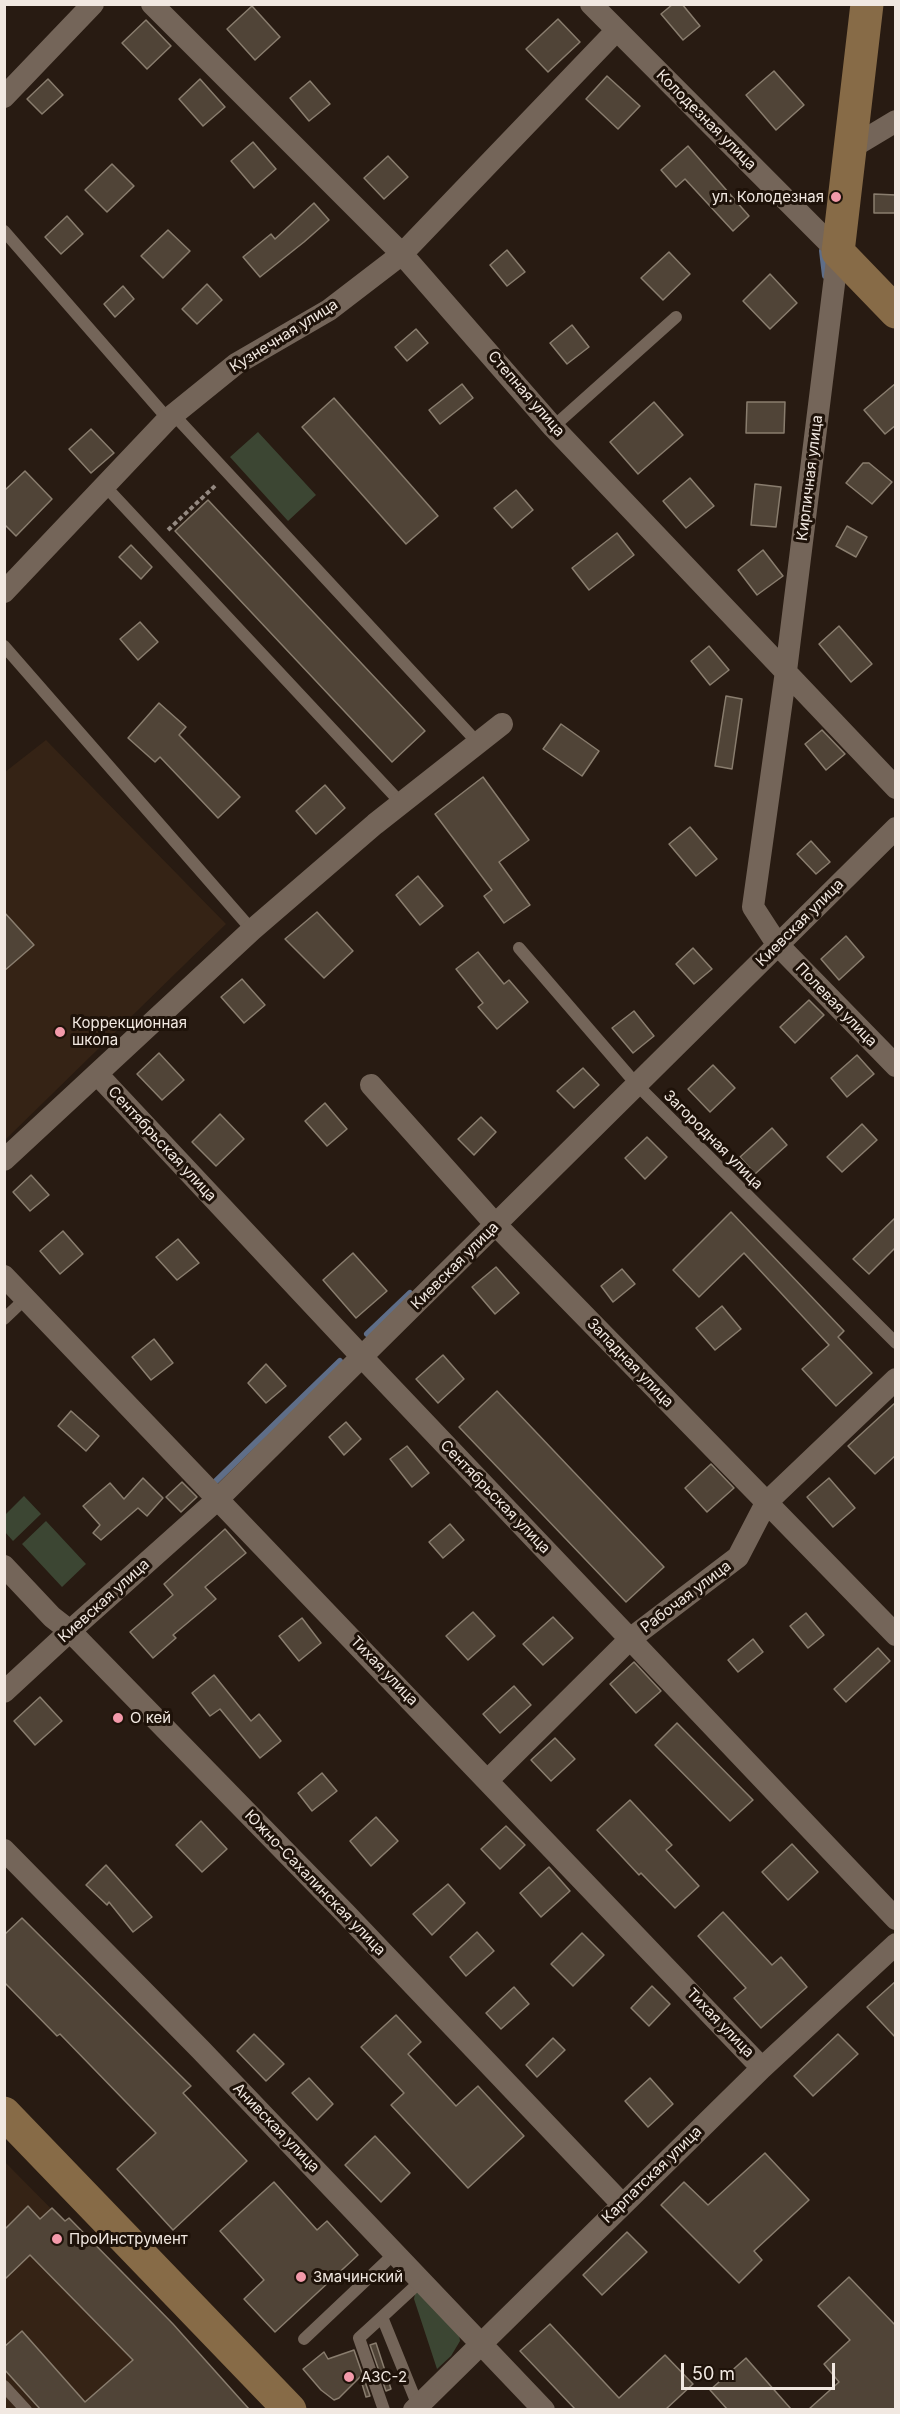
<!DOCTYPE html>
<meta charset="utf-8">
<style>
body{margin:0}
#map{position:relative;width:900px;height:2414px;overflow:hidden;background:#281b12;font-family:Inter,sans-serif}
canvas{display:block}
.frame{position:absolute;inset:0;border:6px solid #f1e8e1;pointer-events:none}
.scale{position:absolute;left:681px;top:2363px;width:154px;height:27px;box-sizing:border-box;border:3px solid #f1e8e1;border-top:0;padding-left:8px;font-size:18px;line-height:21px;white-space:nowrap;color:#f1e8e1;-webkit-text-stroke:4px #1e1209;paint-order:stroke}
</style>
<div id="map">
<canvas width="900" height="2414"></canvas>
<div class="frame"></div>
<div class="scale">50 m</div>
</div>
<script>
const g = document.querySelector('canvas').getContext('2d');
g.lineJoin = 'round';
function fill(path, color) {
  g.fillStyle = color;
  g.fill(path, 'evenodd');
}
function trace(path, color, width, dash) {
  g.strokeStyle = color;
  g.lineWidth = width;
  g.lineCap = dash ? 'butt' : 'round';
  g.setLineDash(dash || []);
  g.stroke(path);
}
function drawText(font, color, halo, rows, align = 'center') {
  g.font = font + ' Inter,sans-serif';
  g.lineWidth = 6;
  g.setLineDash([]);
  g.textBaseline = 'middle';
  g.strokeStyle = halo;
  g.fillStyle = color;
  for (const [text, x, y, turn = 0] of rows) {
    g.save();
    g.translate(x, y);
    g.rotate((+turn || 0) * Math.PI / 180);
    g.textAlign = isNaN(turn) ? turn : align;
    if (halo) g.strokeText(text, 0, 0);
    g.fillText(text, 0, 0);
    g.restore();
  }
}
fill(new Path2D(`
 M46,740L226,924L5,1140V772Z
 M4,2161L168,2327L242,2409H5Z`), '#352315');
fill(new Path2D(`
 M258,432L316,495L288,521L230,457Z
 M24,1496L41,1514L13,1541L5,1532V1515Z
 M46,1521L86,1564L62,1587L22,1544Z
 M419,2291L458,2327L460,2341L451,2356L437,2369L414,2299L415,2294Z`), '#3c4633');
trace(new Path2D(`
 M822,251L825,276
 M367,1334L410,1293
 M216,1481L340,1361`), '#5f6e88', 6);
const building = new Path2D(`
 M673,4H682L700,26L683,40L661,14Z
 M252,6L280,37L255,60L227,29Z
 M558,19L580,42L548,72L526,49Z
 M146,20L171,46L147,69L122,43Z
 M774,71L804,105L776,130L746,95Z
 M607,76L640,106L618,129L586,99Z
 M48,79L63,95L42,114L27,99Z
 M200,79L225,107L203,126L179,99Z
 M310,81L330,104L309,121L290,98Z
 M253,142L276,169L254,188L231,161Z
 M688,146L749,216L733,231L685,179L676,187L661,170Z
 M388,156L408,177L384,199L364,178Z
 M112,164L134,186L107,212L85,190Z
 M874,194L896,195V213H874Z
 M314,203L329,220L304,242L260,277L243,257L271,234L275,239Z
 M67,216L83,234L61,254L45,237Z
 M168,230L190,251L163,278L141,256Z
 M507,250L525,272L507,286L490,265Z
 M669,252L690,274L663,300L641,278Z
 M770,274L797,303L770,329L743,301Z
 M207,284L222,300L197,324L182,309Z
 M123,286L134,299L115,317L104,304Z
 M572,325L589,347L567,364L550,343Z
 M416,329L428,343L407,361L395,347Z
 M896,383V425L885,434L864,410Z
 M462,384L473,398L440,424L429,410Z
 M334,398L438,516L406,544L302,427Z
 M654,402L683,435L638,474L610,442Z
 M747,402H785L784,433H746Z
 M91,429L114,453L91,473L69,449Z
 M863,463H869L892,482L872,504L846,483Z
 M25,471L52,499L16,536L4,524V491Z
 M690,478L714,506L686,528L663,501Z
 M755,484L781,487L776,527L751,525Z
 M516,490L533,510L512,528L494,508Z
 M208,500L425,731L392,762L175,531Z
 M847,526L867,537L856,557L836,546Z
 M617,533L634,555L589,590L572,568Z
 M131,545L152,567L141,579L119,557Z
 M763,550L783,576L757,595L738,570Z
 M140,622L158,642L138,660L120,639Z
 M839,626L872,664L851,682L819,644Z
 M709,646L729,670L710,685L691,661Z
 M726,696L742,699L732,769L715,766Z
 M159,703L186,727L179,735L240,797L218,818L160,757L155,762L128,738Z
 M561,724L599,751L582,776L543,749Z
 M822,730L845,754L826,770L805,744Z
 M483,777L529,840L499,862L530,905L504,923L484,896L492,890L435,814Z
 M325,785L345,808L316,834L296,811Z
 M690,827L717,859L696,876L669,844Z
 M811,841L830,862L816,874L797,854Z
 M418,876L443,906L420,925L396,895Z
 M4,912L34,945L4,971Z
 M317,912L353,951L324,978L285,939Z
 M846,936L864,957L839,980L821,959Z
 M693,948L712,969L694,984L676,964Z
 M478,952L504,984L509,980L528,1002L497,1029L478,1007L483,1003L456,969Z
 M242,979L265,1005L244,1023L221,997Z
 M809,1000L824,1015L795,1043L780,1027Z
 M634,1011L654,1036L633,1053L612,1028Z
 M159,1053L184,1080L162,1100L137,1074Z
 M857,1055L874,1074L847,1097L831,1078Z
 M713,1065L735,1088L710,1112L688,1089Z
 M583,1068L599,1085L574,1108L557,1091Z
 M325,1103L347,1129L327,1146L305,1121Z
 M220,1114L244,1139L216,1166L192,1142Z
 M481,1117L496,1132L474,1155L458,1139Z
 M862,1124L877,1140L842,1172L827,1157Z
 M772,1128L787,1145L755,1174L740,1157Z
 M647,1137L667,1157L645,1179L625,1158Z
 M31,1175L49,1195L30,1211L13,1192Z
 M731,1212L844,1331L838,1337L872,1373L836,1406L802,1369L829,1345L744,1253L699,1297L673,1270Z
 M896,1217V1247L869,1274L853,1259Z
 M63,1231L83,1254L60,1274L40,1251Z
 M178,1239L199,1263L177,1280L156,1257Z
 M353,1253L387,1291L356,1318L323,1280Z
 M496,1267L519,1293L495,1314L472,1287Z
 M622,1269L635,1284L613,1302L601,1286Z
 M722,1306L741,1329L715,1350L696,1328Z
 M154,1339L173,1363L151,1380L132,1357Z
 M443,1355L464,1379L438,1403L416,1379Z
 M266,1364L286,1386L266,1403L248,1383Z
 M497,1391L664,1567L626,1602L459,1427Z
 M896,1402V1455L875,1474L848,1446Z
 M71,1411L99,1436L86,1451L58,1426Z
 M346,1422L361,1439L344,1455L329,1437Z
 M407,1446L429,1473L412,1487L390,1459Z
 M711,1464L734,1488L707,1512L685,1488Z
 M143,1478L163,1498L147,1516L138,1508L101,1540L93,1533L100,1525L83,1506L110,1483L124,1499Z
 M829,1478L855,1508L833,1527L807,1497Z
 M182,1482L197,1497L181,1512L166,1497Z
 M450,1524L464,1540L443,1558L429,1542Z
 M225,1529L246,1553L205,1587L216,1599L173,1635L176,1638L153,1658L130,1632L173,1595L164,1584Z
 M473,1612L495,1636L468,1660L446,1636Z
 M806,1613L824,1635L808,1648L790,1626Z
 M553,1617L573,1638L543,1665L523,1644Z
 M302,1618L321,1643L299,1661L279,1636Z
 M753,1639L763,1652L738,1672L728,1660Z
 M878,1648L890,1661L846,1702L834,1689Z
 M634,1662L661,1691L636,1713L610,1684Z
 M214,1675L251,1721L259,1714L281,1741L260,1758L220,1709L210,1716L192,1693Z
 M514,1686L531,1705L500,1733L483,1714Z
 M40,1697L62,1721L35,1745L14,1721Z
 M677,1723L753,1800L730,1821L655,1745Z
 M555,1738L575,1759L551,1781L531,1760Z
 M322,1773L337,1791L312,1811L298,1793Z
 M630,1800L672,1845L666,1850L699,1886L675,1908L641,1873L639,1875L597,1830Z
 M376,1817L398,1841L371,1866L350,1841Z
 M201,1821L227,1849L202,1872L176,1845Z
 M506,1826L525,1845L500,1869L481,1849Z
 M792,1844L818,1872L788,1900L762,1872Z
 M106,1865L152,1917L133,1932L109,1902L107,1905L86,1885Z
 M549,1867L570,1891L541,1917L520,1893Z
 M448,1884L465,1903L432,1935L413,1914Z
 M723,1912L772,1965L781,1957L807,1987L761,2028L734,1998L746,1988L698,1936Z
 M22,1918L191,2086L183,2093L247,2161L173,2230L117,2169L156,2133L60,2034L57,2036L4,1982V1935Z
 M477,1932L494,1951L466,1976L450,1957Z
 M582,1933L604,1955L573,1986L551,1964Z
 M896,1981V2038L867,2007Z
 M652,1986L670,2004L649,2026L631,2008Z
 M514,1987L529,2004L501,2029L486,2013Z
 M396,2015L421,2042L408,2054L456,2106L478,2086L524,2136L468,2188L391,2105L404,2093L361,2047Z
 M254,2034L284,2064L266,2081L237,2051Z
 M838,2034L858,2054L813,2096L794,2076Z
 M553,2038L565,2050L537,2077L526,2065Z
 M309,2078L333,2104L317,2120L292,2093Z
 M650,2078L673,2104L648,2127L625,2101Z
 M375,2136L410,2173L381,2202L345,2165Z
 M765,2153L809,2200L754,2251L762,2260L739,2283L661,2205L684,2182L708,2205Z
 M274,2182L317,2230L327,2221L358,2255L275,2332L244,2299L264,2280L220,2231Z
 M28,2206L40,2219L52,2208L65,2221L69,2218L173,2324L249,2409H40L4,2369V2347L22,2331L85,2402L133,2360L30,2255L4,2280V2230Z
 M627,2232L647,2252L602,2295L583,2275Z
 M849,2277L896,2326V2409H809L839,2382L824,2364L850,2340L818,2306Z
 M550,2324L619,2398L665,2355L693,2384L666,2409H575L520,2351Z
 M376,2343L391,2389L386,2391L370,2345Z
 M354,2350L370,2396L366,2397L360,2377L339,2398L334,2400L321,2390L303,2369L324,2352L328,2359Z
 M746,2358L791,2409H727L710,2390Z`);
fill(building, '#504437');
trace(building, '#897d6e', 1.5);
trace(new Path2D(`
 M168,530L217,484`), '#948981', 4, [4.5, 3]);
trace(new Path2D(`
 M4,231L168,419
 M174,415L477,742
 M553,427L676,317
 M105,486L402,804
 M4,646L252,930
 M519,948L637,1085L896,1343
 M4,1319L26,1298
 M382,2317L359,2338L384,2410
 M304,2339L396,2252
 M4,2386L26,2410
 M418,2406L382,2317L422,2280`), '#746559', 12);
trace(new Path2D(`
 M152,4L402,254L553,427L896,788
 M591,4L838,252L786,671L753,907L777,944L896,1066
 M4,97L93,4
 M851,148L896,121
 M4,592L168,419L236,364L329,310L402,254L616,31
 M97,1074L363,1358L896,1919
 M371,1085L496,1225L896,1635
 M4,1160L252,930L375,824L502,724
 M4,1276L762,2068
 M4,1566L52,1617L70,1631L345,1913L622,2204
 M4,1692L70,1631L219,1498L896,828
 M488,1780L630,1639L738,1557L766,1503L896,1379
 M4,1850L201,2050L544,2410
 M414,2410L762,2068L896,1944`), '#746559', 22);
trace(new Path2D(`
 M867,4L838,252L896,312
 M4,2113L290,2410`), '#876b47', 33);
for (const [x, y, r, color] of [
 [836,197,6,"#f39aaa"],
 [60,1032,6,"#f39aaa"],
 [118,1718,6,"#f39aaa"],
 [57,2239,6,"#f39aaa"],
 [301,2277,6,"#f39aaa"],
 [349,2377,6,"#f39aaa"]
]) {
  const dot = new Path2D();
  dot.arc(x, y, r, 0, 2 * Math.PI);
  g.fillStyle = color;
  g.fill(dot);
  trace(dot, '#1e1209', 2);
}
drawText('15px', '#f1e8e1', '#1e1209', [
 ["Колодезная улица",706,120,45],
 ["Кузнечная улица",284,336,-32],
 ["Степная улица",526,394,49],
 ["Кирпичная улица",810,478,-83],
 ["Киевская улица",800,923,-45],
 ["Полевая улица",836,1005,46],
 ["Загородная улица",713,1140,45],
 ["Сентябрьская улица",162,1144,47],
 ["Киевская улица",455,1266,-45],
 ["Западная улица",630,1363,46],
 ["Сентябрьская улица",495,1497,46],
 ["Рабочая улица",686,1597,-37],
 ["Киевская улица",104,1601,-42],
 ["Тихая улица",384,1671,46],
 ["Южно-Сахалинская улица",315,1883,46],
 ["Тихая улица",720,2023,46],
 ["Анивская улица",276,2128,46],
 ["Карпатская улица",652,2175,-44]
]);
drawText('15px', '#f1e8e1', '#1e1209', [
 ["ул. Колодезная",824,197,"right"],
 ["Коррекционная",72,1023],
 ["школа",72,1040],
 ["О кей",130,1718],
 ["ПроИнструмент",69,2239],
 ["Змачинский",313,2277],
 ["АЗС-2",361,2377]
], 'left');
</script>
